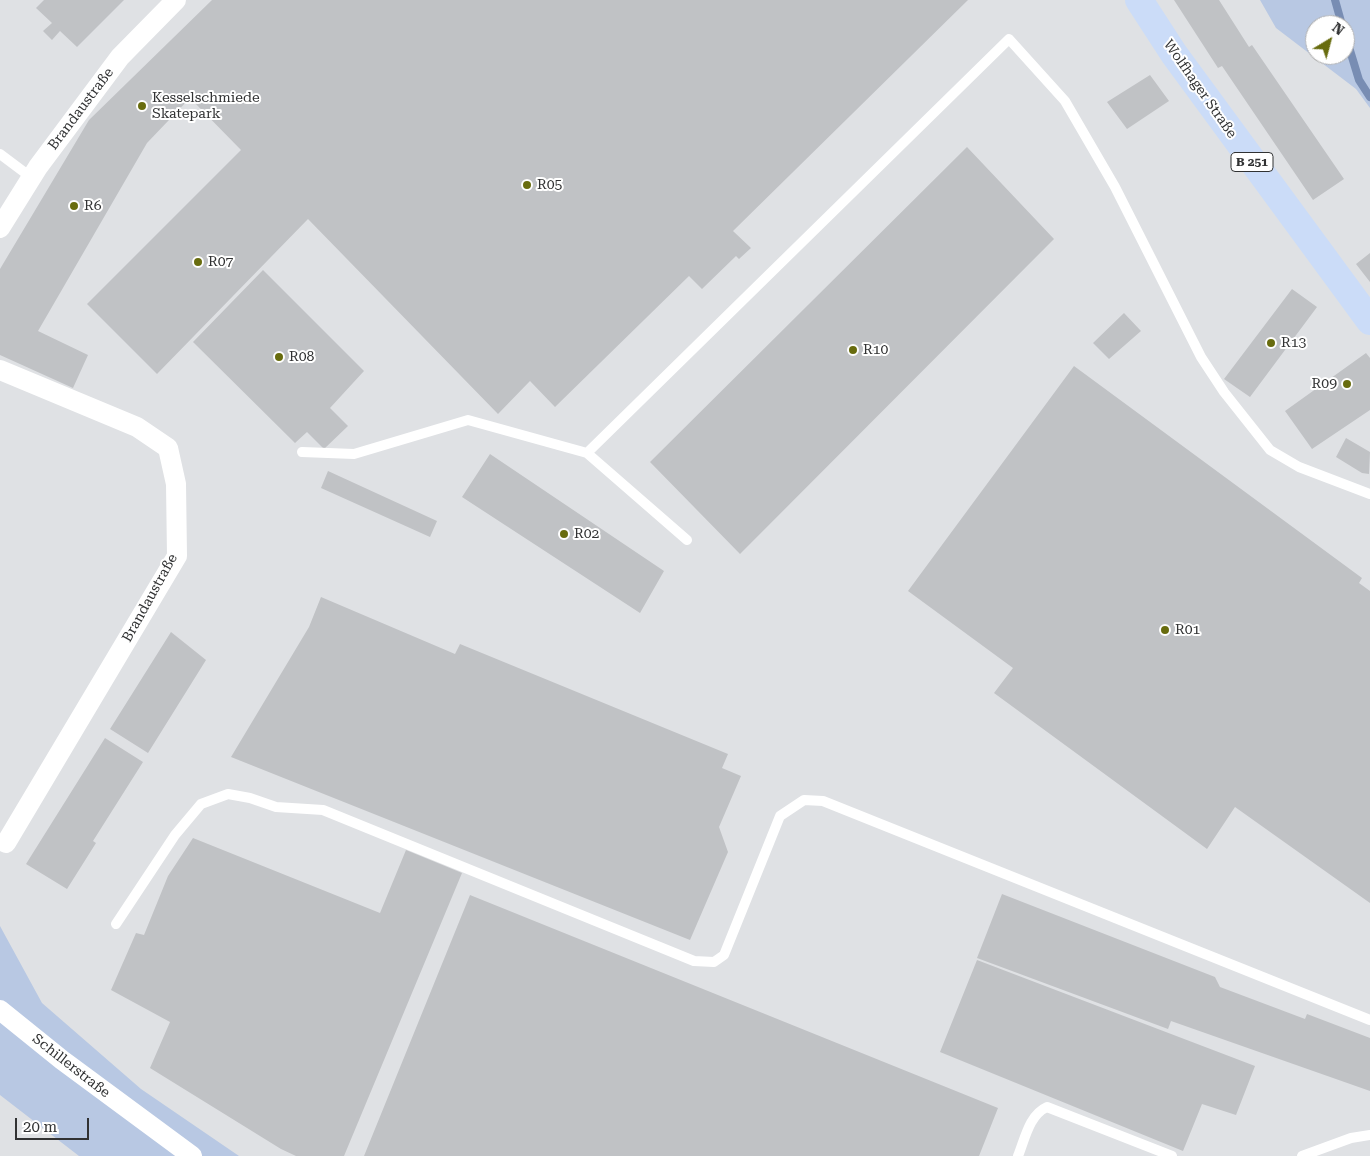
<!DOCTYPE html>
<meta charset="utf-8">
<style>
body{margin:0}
#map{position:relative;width:1370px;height:1156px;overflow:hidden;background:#dfe1e4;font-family:"Roboto Serif",serif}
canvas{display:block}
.north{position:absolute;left:1305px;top:15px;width:50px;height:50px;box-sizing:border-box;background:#fff;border:1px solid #adadad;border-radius:50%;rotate:37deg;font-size:14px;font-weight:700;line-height:20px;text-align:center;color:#313233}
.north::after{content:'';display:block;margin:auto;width:18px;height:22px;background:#686c0e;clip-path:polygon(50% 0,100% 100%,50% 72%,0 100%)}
.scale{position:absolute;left:15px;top:1118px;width:74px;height:22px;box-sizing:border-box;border:2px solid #313233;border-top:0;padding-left:6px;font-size:15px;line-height:18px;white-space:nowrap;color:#313233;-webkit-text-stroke:4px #fff;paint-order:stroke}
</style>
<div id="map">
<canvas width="1370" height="1156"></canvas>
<div class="north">N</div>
<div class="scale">20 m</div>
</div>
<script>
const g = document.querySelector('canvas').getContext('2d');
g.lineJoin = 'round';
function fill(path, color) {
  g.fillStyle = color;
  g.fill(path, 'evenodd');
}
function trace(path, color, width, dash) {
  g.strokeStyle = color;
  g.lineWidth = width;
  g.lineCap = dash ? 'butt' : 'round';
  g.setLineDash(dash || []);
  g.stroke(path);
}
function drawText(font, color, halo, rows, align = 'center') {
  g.font = font + ' "Roboto Serif",serif';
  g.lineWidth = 4;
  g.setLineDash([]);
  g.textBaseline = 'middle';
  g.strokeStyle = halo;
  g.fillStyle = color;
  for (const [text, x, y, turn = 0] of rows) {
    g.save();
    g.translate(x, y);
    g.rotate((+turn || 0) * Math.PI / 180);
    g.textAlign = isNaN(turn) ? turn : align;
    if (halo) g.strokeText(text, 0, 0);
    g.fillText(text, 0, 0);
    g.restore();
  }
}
fill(new Path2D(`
 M1260,0H1370V108L1356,89L1276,28ZM1315,25H1345V55H1315Z
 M0,926L42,1003L141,1089L239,1156H79L0,1095Z`), '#b8c8e3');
trace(new Path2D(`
 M1335,0L1342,25
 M1345,34L1359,80L1370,97`), '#788db3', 8);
fill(new Path2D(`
 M44,0H124L77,47L60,31L52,40L43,31L52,23L36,8Z
 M212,0H968L733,231L751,248L739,259L736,256L702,289L689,276L555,407L530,381L498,414L308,219L157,374L87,304L241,150L190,98L147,143L38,331L88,355L73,388L0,355V269L89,120Z
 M1174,0H1219L1249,47L1252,45L1344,179L1313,200L1222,66L1218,68Z
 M1150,75L1169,101L1127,129L1107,102Z
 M967,147L1054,239L740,554L650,462Z
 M1370,253V282L1356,264Z
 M263,270L364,371L330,408L348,426L324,449L307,432L295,443L193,342Z
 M1292,289L1317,307L1250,397L1224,379Z
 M1124,313L1141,331L1109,359L1093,343Z
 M1366,353L1370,358V410L1312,449L1285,411Z
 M1074,366L1362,578L1359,583L1370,591V903L1235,807L1207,849L994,693L1013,668L908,591Z
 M1346,438L1370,452L1369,474L1362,473L1336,457Z
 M490,454L664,571L640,613L462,497Z
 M328,471L437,521L430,537L321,488Z
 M321,597L455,654L460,644L728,754L722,768L741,776L719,827L728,852L690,940L231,757L309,627Z
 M171,632L206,660L148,753L110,729Z
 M105,738L143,762L93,841L96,843L67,889L26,864Z
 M193,838L380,913L406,850L462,873L344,1156H296L281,1149L150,1068L170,1022L111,990L136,933L144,935L168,876Z
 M1002,894L1215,977L1220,987L1305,1019L1307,1014L1370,1038V1091L1171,1021L1168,1029L977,958Z
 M470,895L998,1108L979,1156H364Z
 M977,960L1255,1066L1236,1115L1202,1104L1183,1151L940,1052Z`), '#c0c2c5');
trace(new Path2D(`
 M0,154L32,178
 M302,452L354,454L468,420L587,453
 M687,540L587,453L1009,39L1065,101L1115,187L1201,357L1224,392L1270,450L1299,467L1370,494
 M116,924L175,835L201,804L228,794L250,798L276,807L323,810L694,961L714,962L724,955L780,816L804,800L823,801L1370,1020
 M1018,1156C1025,1139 1029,1115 1047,1107L1172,1156
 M1302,1156L1351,1138L1370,1135`), '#fff', 10);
trace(new Path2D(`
 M0,228L38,167L120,57L176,0
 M0,370L137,427L168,448L176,484L177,556L6,843
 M0,1010L62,1060L192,1156`), '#fff', 20);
trace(new Path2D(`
 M1139,0L1174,54L1370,321`), '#cbdcf8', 28);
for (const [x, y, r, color] of [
 [142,106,5,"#686c0e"],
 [527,185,5,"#686c0e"],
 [74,206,5,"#686c0e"],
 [198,262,5,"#686c0e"],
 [1271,343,5,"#686c0e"],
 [853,350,5,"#686c0e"],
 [279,357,5,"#686c0e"],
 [1347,384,5,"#686c0e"],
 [564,534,5,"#686c0e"],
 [1165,630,5,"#686c0e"]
]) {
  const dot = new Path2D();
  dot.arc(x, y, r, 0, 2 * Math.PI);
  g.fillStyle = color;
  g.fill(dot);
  trace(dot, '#fff', 2);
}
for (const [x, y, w] of [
 [1252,162,42]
]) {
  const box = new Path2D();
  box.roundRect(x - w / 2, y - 9.5, w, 19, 4);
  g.fillStyle = '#fff';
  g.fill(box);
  trace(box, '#313233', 1);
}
drawText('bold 12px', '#313233', null, [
 ["B 251",1252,162]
]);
drawText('14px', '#313233', '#fff', [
 ["Wolfhager Straße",1200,89,55],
 ["Brandaustraße",81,109,-53],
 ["Brandaustraße",150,598,-61],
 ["Schillerstraße",71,1066,38]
]);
drawText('14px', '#313233', '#fff', [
 ["Kesselschmiede",152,98],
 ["Skatepark",152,114],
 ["R05",537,185],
 ["R6",84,206],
 ["R07",208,262],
 ["R13",1281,343],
 ["R10",863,350],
 ["R08",289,357],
 ["R09",1337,384,"right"],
 ["R02",574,534],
 ["R01",1175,630]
], 'left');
</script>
